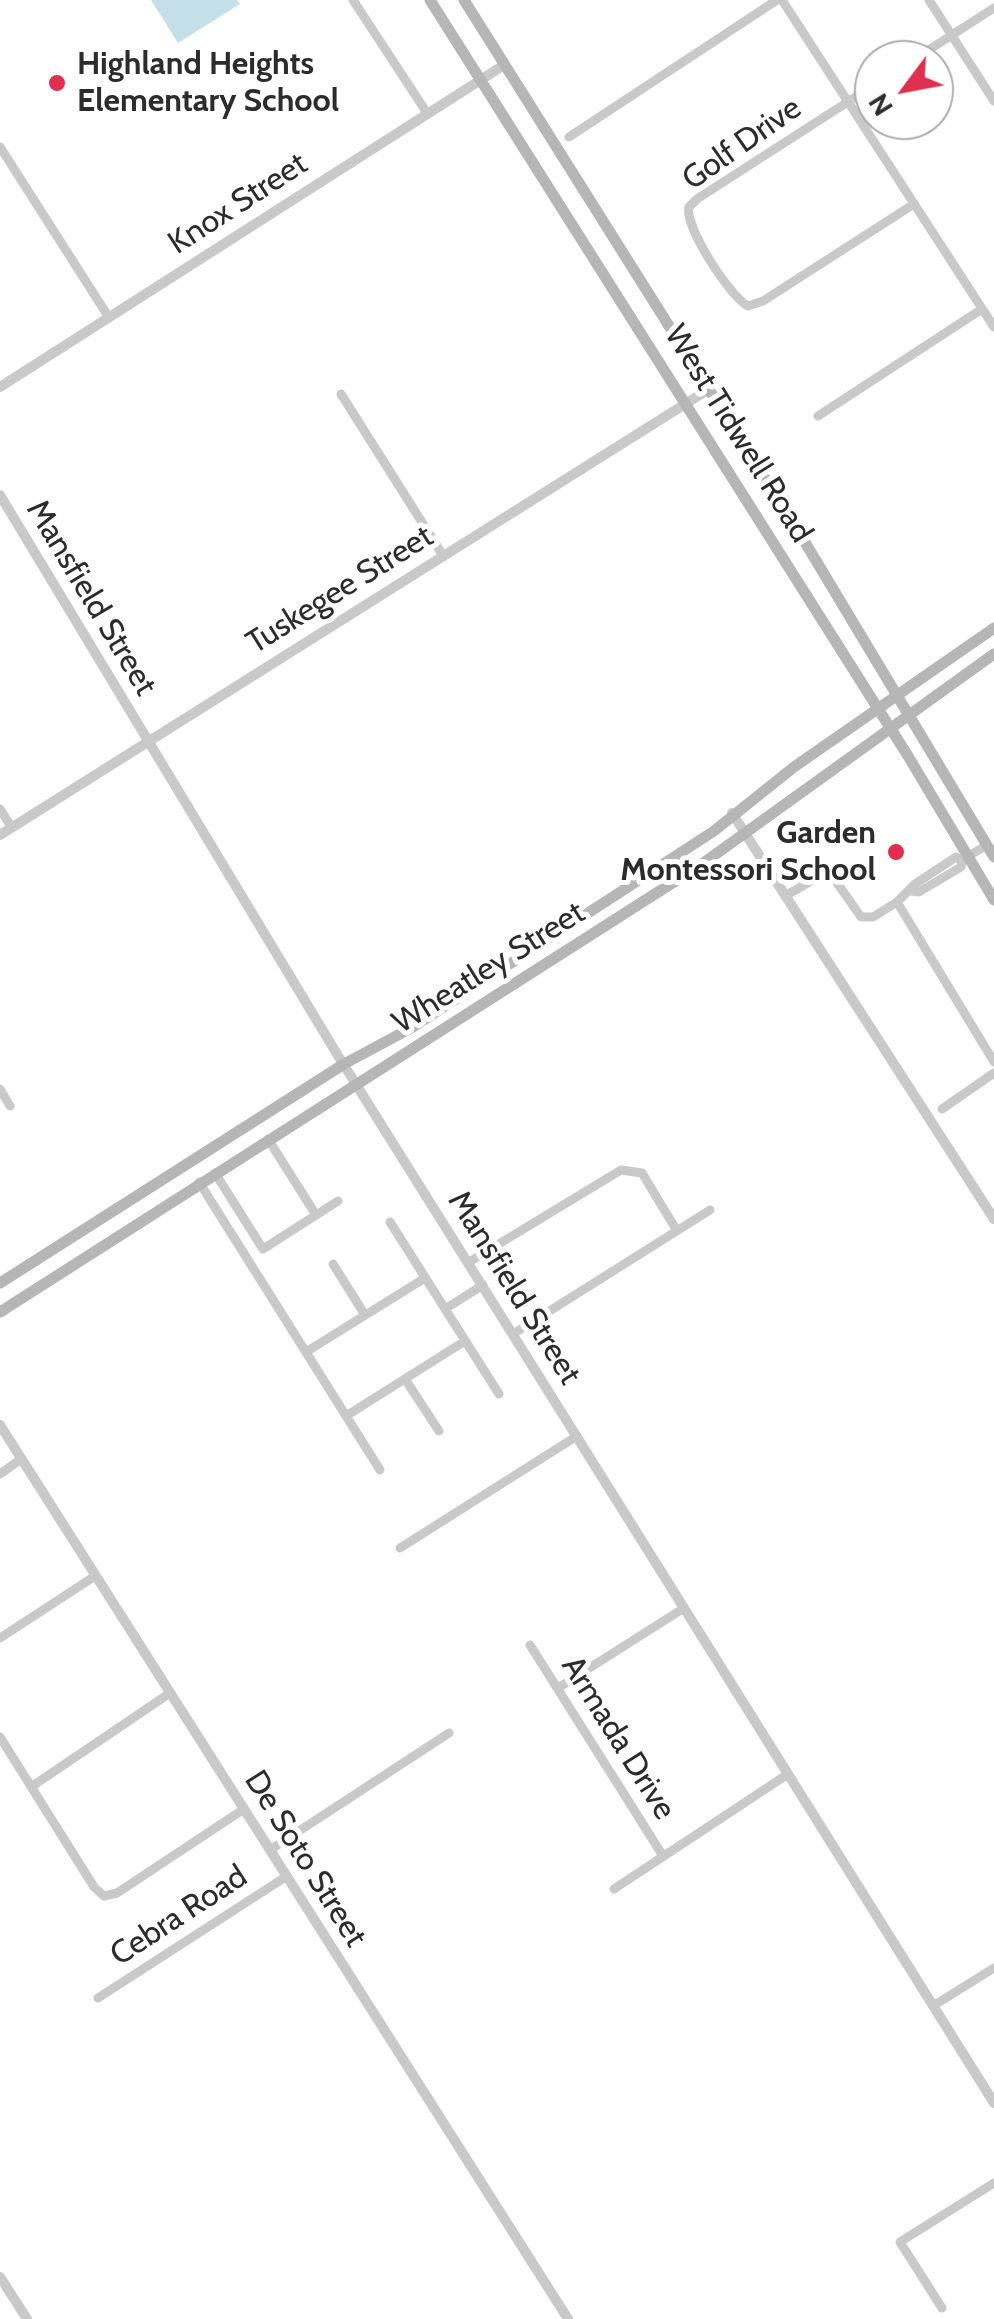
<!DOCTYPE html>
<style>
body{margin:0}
#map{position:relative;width:994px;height:2319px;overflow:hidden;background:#fff;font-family:Cabin,sans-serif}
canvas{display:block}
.north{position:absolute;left:854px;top:40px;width:100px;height:100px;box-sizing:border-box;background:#fff;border:2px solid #ababab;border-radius:50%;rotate:238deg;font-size:28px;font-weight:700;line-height:40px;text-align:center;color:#2c2c2c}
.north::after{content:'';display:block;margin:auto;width:35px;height:45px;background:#e1304f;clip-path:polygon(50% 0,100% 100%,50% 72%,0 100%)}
</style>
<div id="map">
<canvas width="994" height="2319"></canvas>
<div class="north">N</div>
</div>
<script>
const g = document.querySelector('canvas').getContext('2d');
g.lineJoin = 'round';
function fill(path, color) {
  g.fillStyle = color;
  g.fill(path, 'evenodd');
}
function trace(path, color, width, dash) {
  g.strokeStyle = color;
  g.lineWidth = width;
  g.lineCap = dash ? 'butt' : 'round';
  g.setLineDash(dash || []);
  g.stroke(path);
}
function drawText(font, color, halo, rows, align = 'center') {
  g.font = font + ' Cabin,sans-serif';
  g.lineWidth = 10;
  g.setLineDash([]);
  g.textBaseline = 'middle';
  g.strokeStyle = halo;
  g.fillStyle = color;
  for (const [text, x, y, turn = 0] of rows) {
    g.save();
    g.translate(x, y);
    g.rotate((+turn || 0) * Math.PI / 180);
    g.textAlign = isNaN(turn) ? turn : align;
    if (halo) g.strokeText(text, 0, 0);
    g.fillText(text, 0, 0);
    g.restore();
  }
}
fill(new Path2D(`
 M151,0H237L240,4L178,43Z`), '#c5dfe9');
trace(new Path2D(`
 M353,0L427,113
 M782,0L994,327
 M929,0L994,101
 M913,60L994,8
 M874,85L697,199L689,207C684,226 730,297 748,306L763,301L914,204
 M569,137L777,0
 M0,147L108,316
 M341,394L442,554
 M818,416L982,309
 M0,809L12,828
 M962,860L956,857L915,884L897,902L994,1062
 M911,891L919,892L961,867L962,860L987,845
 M785,896L823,874L833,877L861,917H873L897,902
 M0,1089L10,1106
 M942,1109L994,1073
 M268,1139L316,1215
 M215,1173L263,1249L338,1201
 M199,1182L380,1470
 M390,1222L499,1394
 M469,1262L621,1170L642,1173L677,1231
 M333,1264L365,1315
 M445,1309L483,1285
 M513,1334L710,1210
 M306,1352L425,1278
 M405,1379L439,1431
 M346,1416L465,1341
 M0,1474L21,1459
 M400,1548L577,1436
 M0,1638L95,1576
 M530,1645L663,1856
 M558,1688L684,1608
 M0,1737L94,1887L104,1896L117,1893L244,1809
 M31,1787L170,1693
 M270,1850L449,1733
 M614,1889L788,1774
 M98,1998L287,1876
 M933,2006L994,1968
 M942,2308L900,2242L994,2183`), '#c9c9c9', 9);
trace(new Path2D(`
 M0,387L504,65
 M0,495L337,1054L994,2103
 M732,813L994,1219
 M0,835L709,389
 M0,1425L568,2319
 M0,2277L27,2319`), '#c9c9c9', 10);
trace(new Path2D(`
 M430,0L908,756L994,900
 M464,0L803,539L994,857
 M0,1283L344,1064L413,1027L714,831L794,767L994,628
 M0,1312L702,864L994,654`), '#b6b6b6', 11);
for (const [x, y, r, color] of [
 [57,83,10,"#e1304f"],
 [896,852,10,"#e1304f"]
]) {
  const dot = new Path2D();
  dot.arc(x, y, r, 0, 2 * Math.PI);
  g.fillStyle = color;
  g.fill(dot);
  trace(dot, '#fff', 4);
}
drawText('bold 32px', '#2c2c2c', '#fff', [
 ["Highland Heights",77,65],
 ["Elementary School",77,102],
 ["Garden",876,834,"right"],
 ["Montessori School",876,871,"right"]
], 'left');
drawText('32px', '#2c2c2c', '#fff', [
 ["Golf Drive",742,144,-35],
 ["Knox Street",238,204,-33],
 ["West Tidwell Road",738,434,58],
 ["Tuskegee Street",340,590,-32],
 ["Mansfield Street",91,598,59],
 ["Wheatley Street",489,968,-32],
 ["Mansfield Street",514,1288,58],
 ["Armada Drive",618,1738,58],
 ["De Soto Street",305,1859,58],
 ["Cebra Road",179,1916,-33]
]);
</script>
